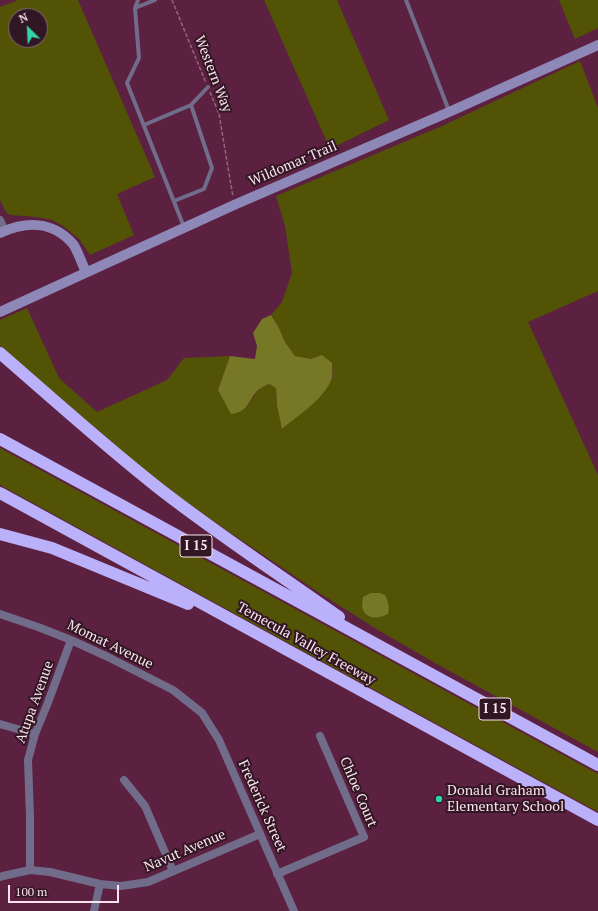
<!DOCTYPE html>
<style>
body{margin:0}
#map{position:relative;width:598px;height:911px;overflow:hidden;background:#5c2040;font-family:"PT Serif",serif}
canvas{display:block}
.north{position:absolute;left:8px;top:8px;width:40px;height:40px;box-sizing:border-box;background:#311623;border:1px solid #826874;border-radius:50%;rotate:336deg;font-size:11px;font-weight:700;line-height:16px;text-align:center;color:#fbe3ed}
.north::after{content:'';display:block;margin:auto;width:14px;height:18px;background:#31d4a9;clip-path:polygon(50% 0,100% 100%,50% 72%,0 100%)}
.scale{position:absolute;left:8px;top:885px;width:111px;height:18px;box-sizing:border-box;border:2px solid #fbe3ed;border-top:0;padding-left:5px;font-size:12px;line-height:14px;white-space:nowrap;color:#fbe3ed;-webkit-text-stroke:3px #311623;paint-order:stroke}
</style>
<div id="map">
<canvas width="598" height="911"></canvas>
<div class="north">N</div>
<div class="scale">100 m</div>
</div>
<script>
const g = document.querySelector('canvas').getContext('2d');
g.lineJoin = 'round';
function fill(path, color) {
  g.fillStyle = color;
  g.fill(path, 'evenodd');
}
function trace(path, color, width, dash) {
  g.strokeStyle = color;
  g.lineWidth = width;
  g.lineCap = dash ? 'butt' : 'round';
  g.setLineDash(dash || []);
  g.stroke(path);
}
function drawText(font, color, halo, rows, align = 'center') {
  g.font = font + ' "PT Serif",serif';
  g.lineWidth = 4;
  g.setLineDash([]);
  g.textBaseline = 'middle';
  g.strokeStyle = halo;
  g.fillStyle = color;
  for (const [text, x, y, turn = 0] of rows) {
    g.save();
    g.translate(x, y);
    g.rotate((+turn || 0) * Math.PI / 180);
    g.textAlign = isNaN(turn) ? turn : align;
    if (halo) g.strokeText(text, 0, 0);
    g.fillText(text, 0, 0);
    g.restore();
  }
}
fill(new Path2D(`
 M17,0H78L155,177L117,194L134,235L90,255L79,239L63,226L52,220L37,217L10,215L6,212L0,200V7L16,1ZM16,16H40V40H16Z
 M264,0H337L389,120L330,149Z
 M559,0H598V28L575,39Z
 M580,61L598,108V291L528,322L598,475V752L435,663L378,630L321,594L213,521L170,490L143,469L0,346V320L27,308L59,378L97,412L167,380L184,358L230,356L218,390L247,407L258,390L269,384L276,388L277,406L282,429L324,391L333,377L332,363L295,356L285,342L279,328L271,315L282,302L292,273L285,226L276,196L442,126Z
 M0,448L598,774V812L228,610L0,485Z`), '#535306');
fill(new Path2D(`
 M271,315L279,328L285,342L295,356L311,359L322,355L332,363C332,368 333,374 332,378C323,401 299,414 282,429L277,406L276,388L269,384C265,386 260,388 257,391C247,403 249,411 231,414L218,390L230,356L255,359L257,346L253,333L262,319Z
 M371,593H380L385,595C388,601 390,606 388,614C385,615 382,617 379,617C371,619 363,615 362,606C362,603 363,600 363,597Z`), '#777826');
trace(new Path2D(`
 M172,0L206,83
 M210,92L219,114L233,197`), '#94657d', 1.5, [4, 2]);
trace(new Path2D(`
 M155,0L135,8L139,58L127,83L184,227
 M406,0L431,64L449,111
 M135,8L138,0
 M144,125L191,105L208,87
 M174,201L204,189L212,168L191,105`), '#706c8a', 4);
trace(new Path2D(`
 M0,220L5,231
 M0,614L38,627L71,640L108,657L173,690L202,713L219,740L294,911
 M0,724L35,734
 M124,780L145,806L173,871
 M30,870V817L28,760L35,734L47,705L71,640
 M277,874L364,837L320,736
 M0,877L3,876L30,870L50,872L100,884L121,886L148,882L260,834
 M94,911L100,884`), '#706c8a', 8);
trace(new Path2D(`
 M0,233C26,221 53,221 73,244C78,251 82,264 86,272
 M0,312L234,205L449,112L598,45`), '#8e88b8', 10);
trace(new Path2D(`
 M0,353C53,399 106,447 161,490C219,535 280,575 339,617
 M0,439L598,765
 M0,493L598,820
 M0,534L52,548L188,604`), '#bab1fa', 12);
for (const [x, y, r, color] of [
 [439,799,4,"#31d4a9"]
]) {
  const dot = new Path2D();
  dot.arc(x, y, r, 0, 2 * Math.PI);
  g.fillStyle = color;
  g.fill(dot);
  trace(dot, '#311623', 1.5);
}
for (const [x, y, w] of [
 [196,546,32],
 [495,709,32]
]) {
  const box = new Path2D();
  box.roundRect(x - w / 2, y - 11, w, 22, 3);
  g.fillStyle = '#311623';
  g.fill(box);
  trace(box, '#fbe3ed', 1);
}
drawText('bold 13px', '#fbe3ed', null, [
 ["I 15",196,546],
 ["I 15",495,709]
]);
drawText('14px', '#fbe3ed', '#311623', [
 ["Western Way",213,74,69],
 ["Wildomar Trail",293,164,-23],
 ["Temecula Valley Freeway",306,644,29],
 ["Momat Avenue",110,645,26],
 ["Atupa Avenue",35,702,-70],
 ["Chloe Court",358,792,67],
 ["Frederick Street",262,806,66],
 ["Navut Avenue",185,851,-23]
]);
drawText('14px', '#fbe3ed', '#311623', [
 ["Donald Graham",447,791],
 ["Elementary School",447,807]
], 'left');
</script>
